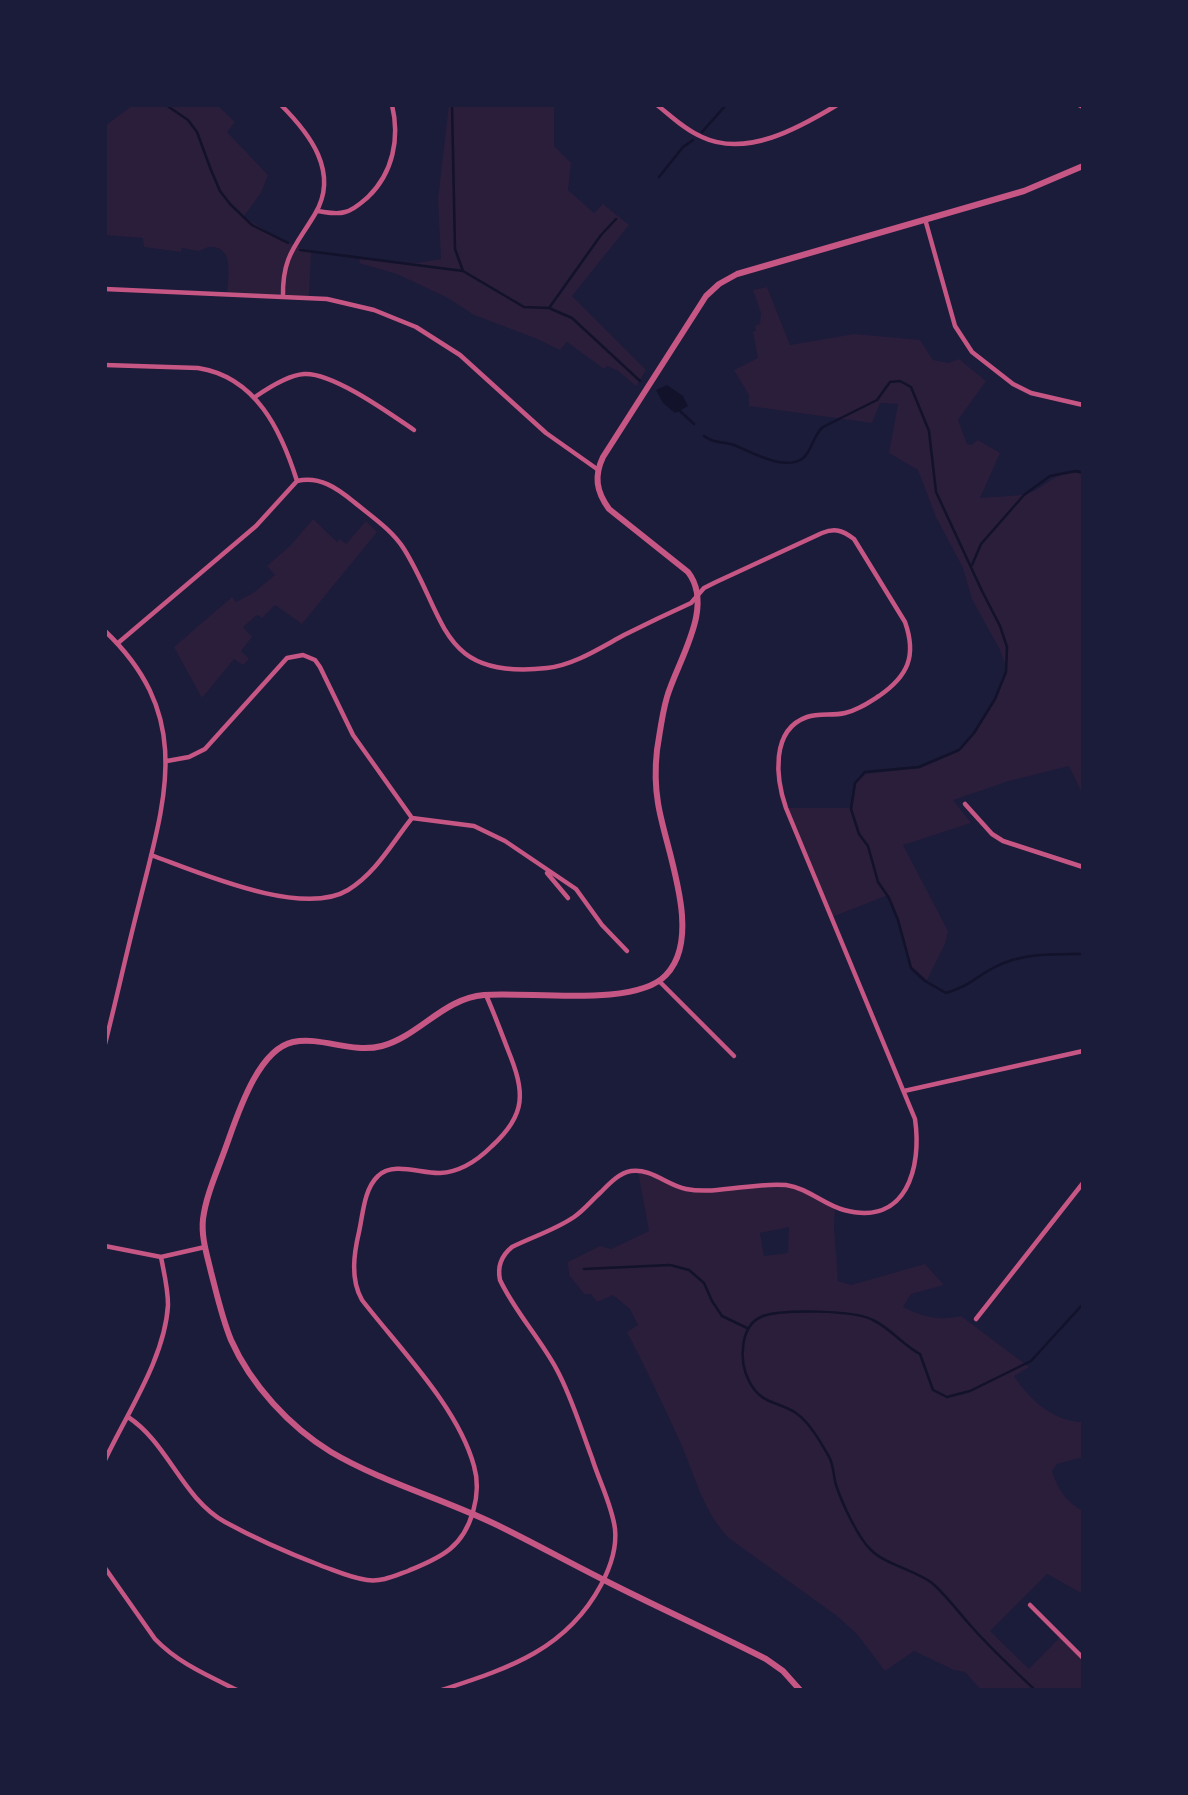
<!DOCTYPE html>
<style>
body{margin:0}
#map{position:relative;width:1188px;height:1795px;overflow:hidden;background:#1b1b3a;font-family:"Public Sans",sans-serif}
canvas{display:block}
.frame{position:absolute;inset:0;border:107px solid #1b1b3a;pointer-events:none}
</style>
<div id="map">
<canvas width="1188" height="1795"></canvas>
<div class="frame"></div>
</div>
<script>
const g = document.querySelector('canvas').getContext('2d');
g.lineJoin = 'round';
function fill(path, color) {
  g.fillStyle = color;
  g.fill(path, 'evenodd');
}
function trace(path, color, width, dash) {
  g.strokeStyle = color;
  g.lineWidth = width;
  g.lineCap = dash ? 'butt' : 'round';
  g.setLineDash(dash || []);
  g.stroke(path);
}
fill(new Path2D(`
 M133,105H217L235,122L227,132L268,175L261,193L244,216C262,230 290,244 311,252L309,297L227,294C228,278 235,246 210,247C206,247 203,250 199,251C194,251 186,248 182,248L181,252L144,247L143,238L105,235V126Z
 M449,105H554V146L571,163L568,190L594,213L603,204L629,225L572,296L646,370L636,386L617,370L607,366L604,369L567,342L560,350L535,338L474,315L448,298L397,274L359,263L360,259L417,263L441,259L438,199Z
 M767,287L790,345L854,334L920,340L933,360L948,363L959,359L986,381L958,420L967,444L971,445L978,440L1000,453L980,498C995,496 1011,497 1025,494C1044,491 1055,467 1083,474V795L1069,766L1009,781L953,800L971,823L903,845L948,931L945,944L927,980L912,967L899,920L888,895L832,917L786,808H852L856,784L865,774L920,768L962,749L975,733L996,699L1007,670L1000,650L972,599L963,568L936,517L918,470L889,453L898,404L880,403L872,423L749,406V395L734,370L758,358L753,332L756,330L755,326L760,324L761,313L753,290Z
 M313,519L337,542L340,539L346,544L366,521L377,532L302,624L275,605L262,618L257,615L243,627L252,637L241,651L249,659L243,665L234,659L202,698L174,647L232,597L236,602L253,593L275,575L267,566L291,545Z
 M638,1171L693,1190L768,1185L791,1186L835,1207L834,1226L838,1281L851,1285L925,1264L944,1285L911,1294L903,1307C923,1317 939,1321 961,1316L1029,1367L1014,1376C1029,1399 1054,1422 1083,1422V1457L1057,1464L1052,1471C1057,1488 1067,1503 1083,1511V1594L1047,1574L990,1631L1029,1669L1060,1637L1083,1658V1690H981L965,1672L954,1670L914,1651L885,1671L857,1634L837,1616L730,1539C704,1514 695,1476 681,1444C664,1406 646,1369 627,1332L638,1325L630,1309L613,1295L597,1302L591,1294H584L569,1275L568,1262L600,1246L611,1249L649,1231ZM789,1227L788,1253L764,1256L760,1233Z`), '#2a1e3b');
fill(new Path2D(`
 M667,385L683,396L688,406L675,413L663,403L656,390Z`), '#12122b');
trace(new Path2D(`
 M166,105L188,120L197,132L211,170L220,191L230,204L252,225L288,243
 M452,105L455,249L463,271L524,307L549,308L572,318L640,381
 M702,132L726,105
 M659,177L683,147L693,140
 M300,250L463,271
 M549,308L601,235L616,219
 M680,411L694,424
 M704,436C714,444 723,441 734,445C752,452 783,471 802,459C812,452 813,435 823,427L877,400L890,382L900,381L911,387L929,431L936,492L982,591L1000,626L1007,647L1006,672L995,699L974,733L959,750L919,767L865,772L855,783L851,809L859,834L868,846L878,882L889,898L898,920L911,968L925,981L946,993C970,986 975,977 995,967C1022,953 1053,954 1083,954
 M972,565L981,544L1024,495L1050,476L1076,471L1083,473
 M584,1269L670,1265L689,1270L704,1283L712,1301L722,1316L747,1328
 M1035,1690C1013,1669 991,1649 971,1626C959,1613 946,1595 932,1583C915,1570 886,1565 871,1550C858,1538 842,1503 836,1485C833,1475 834,1464 828,1455C820,1441 809,1422 796,1413C778,1401 761,1405 749,1381C739,1362 739,1325 763,1316C783,1309 854,1310 873,1320C890,1328 903,1345 920,1354L933,1390L947,1397L970,1391L1031,1361L1083,1304`), '#12122b', 2.5);
trace(new Path2D(`
 M281,105C309,133 340,172 315,214C296,246 282,256 283,297
 M657,105C671,116 685,130 702,137C746,158 799,128 837,105
 M1079,105L1083,107
 M317,211C326,212 336,215 345,212C354,210 361,203 368,197C393,173 400,138 392,105
 M925,219L955,326L972,352L1013,384L1031,393L1083,405
 M105,289L327,299L374,310L416,327L460,355L546,433L597,469
 M105,365L198,368C256,377 281,430 297,481
 M255,397C268,388 289,375 304,374C332,372 389,413 414,430
 M105,631C195,717 165,799 139,904C127,950 117,997 105,1044
 M118,643L256,526L297,481C320,476 337,488 354,502C371,516 392,530 404,549C447,618 439,680 547,668C574,665 600,648 624,635C646,624 669,613 691,603L704,588L716,582L822,533C835,528 842,530 854,539L905,622C917,656 908,676 879,696C868,703 858,710 845,713C833,716 819,713 807,717C770,730 776,779 786,808L915,1119C922,1167 907,1227 844,1210C824,1205 808,1188 786,1185C754,1182 716,1195 686,1189C667,1185 651,1168 631,1171C619,1173 609,1184 601,1192C592,1200 584,1210 574,1217C555,1230 532,1237 512,1247C501,1256 497,1266 500,1280C515,1312 540,1338 557,1370C572,1398 581,1429 592,1458C599,1481 612,1505 615,1529C617,1548 610,1568 601,1585C566,1650 509,1668 442,1690
 M167,761L189,757L205,749L287,658L303,655L315,660L320,667L353,735L412,818L474,826L505,841L576,889L602,925L627,951
 M965,804L992,834L1003,841L1083,867
 M151,855C198,872 302,918 348,890C376,873 392,843 412,818
 M547,873L568,898
 M659,981L734,1056
 M904,1091L1083,1051
 M105,1246L161,1257L205,1247
 M976,1319L1083,1183
 M128,1417C168,1443 182,1498 225,1522C256,1539 288,1553 322,1566C336,1571 351,1578 367,1580C382,1582 394,1576 408,1571C422,1565 438,1559 450,1549C472,1531 482,1493 474,1466C458,1407 399,1348 362,1300C350,1279 354,1253 359,1232C363,1214 364,1189 378,1176C393,1161 422,1174 440,1173C460,1172 478,1160 492,1146C527,1114 525,1092 508,1050C501,1032 494,1013 486,995
 M105,1460C127,1413 165,1358 168,1305C168,1288 164,1273 161,1257
 M105,1568L155,1639C178,1663 207,1675 237,1690
 M1030,1605L1083,1658`), '#c65784', 4.5);
trace(new Path2D(`
 M800,1690L783,1671L766,1659C713,1632 659,1608 606,1581C568,1562 532,1542 495,1524C441,1498 382,1482 331,1452C290,1427 251,1385 231,1340C222,1318 217,1295 211,1272C207,1255 201,1237 203,1219C206,1196 216,1174 224,1152C236,1120 256,1050 293,1042C322,1036 351,1054 382,1046C419,1036 444,998 484,995C528,991 635,1008 666,975C704,936 665,849 658,803C655,785 655,768 657,750C660,732 662,714 667,697C678,660 715,607 688,572L609,509C596,491 594,476 603,457L706,296L719,284L737,274L1024,191L1083,166`), '#c65784', 6);
</script>
